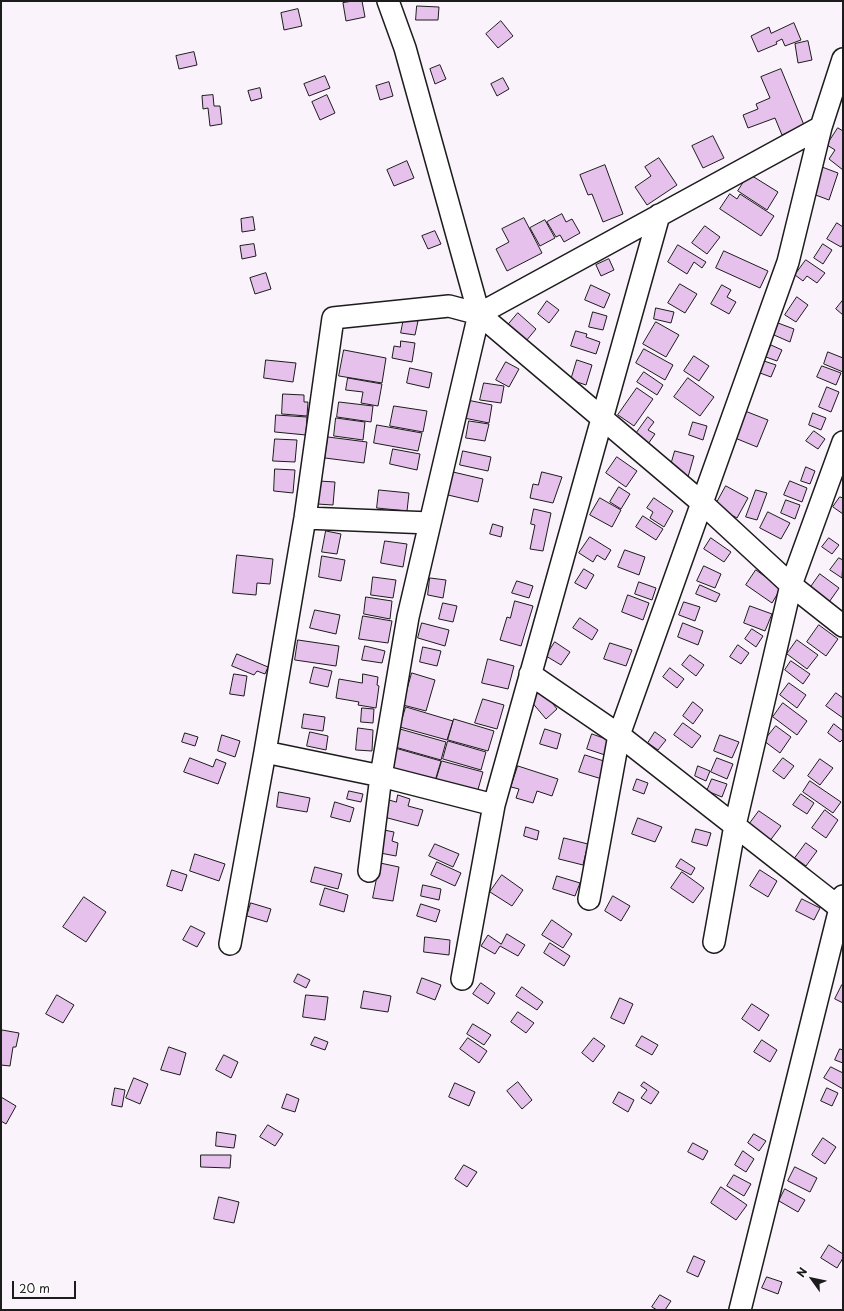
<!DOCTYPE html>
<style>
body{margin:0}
#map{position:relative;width:844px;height:1311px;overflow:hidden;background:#faf3fb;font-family:"Playpen Sans",sans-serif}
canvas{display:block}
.frame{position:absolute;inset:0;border:2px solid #1c1c1c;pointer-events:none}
.north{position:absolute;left:792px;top:1259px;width:40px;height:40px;-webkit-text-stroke:3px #fff;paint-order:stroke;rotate:303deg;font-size:11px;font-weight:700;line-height:16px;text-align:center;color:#1c1c1c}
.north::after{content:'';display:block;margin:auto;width:14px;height:18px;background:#1c1c1c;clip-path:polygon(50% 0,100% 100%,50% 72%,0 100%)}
.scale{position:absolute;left:12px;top:1281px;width:64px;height:18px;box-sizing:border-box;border:2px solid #1c1c1c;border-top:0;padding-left:5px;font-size:12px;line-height:14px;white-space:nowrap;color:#1c1c1c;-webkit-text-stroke:3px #fff;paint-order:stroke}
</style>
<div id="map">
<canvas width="844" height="1311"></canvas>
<div class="frame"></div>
<div class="north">N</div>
<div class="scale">20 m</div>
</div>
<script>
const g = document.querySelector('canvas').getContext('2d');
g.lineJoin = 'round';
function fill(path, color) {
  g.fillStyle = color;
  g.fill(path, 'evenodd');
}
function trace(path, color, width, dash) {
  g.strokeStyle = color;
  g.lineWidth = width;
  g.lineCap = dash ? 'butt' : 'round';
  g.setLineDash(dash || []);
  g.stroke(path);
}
const building = new Path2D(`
 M353,1H362L365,17L346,21L343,3Z
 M417,6L439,7L438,20H416Z
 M298,9L302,26L284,30L281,13Z
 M501,21L513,36L498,48L486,34Z
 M794,23L801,40L785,46L782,39L776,42L777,44L758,52L751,36L769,27L771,33Z
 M808,41L812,60L798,63L795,44Z
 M194,52L197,65L179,69L176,56Z
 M440,65L446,79L435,84L430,69Z
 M781,69L804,125L782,135L775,118L748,128L743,115L758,109L756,104L770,98L761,77Z
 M325,76L330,88L309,96L304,84Z
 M503,78L509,89L497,96L491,84Z
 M389,82L393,96L380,100L376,86Z
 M260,88L262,98L251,101L248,91Z
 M213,95L214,106H220L222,124L210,126L208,108L203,109L202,96Z
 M327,95L335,113L320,120L312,102Z
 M838,128L843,131V170L829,159L835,150L827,145Z
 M713,136L724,158L703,168L692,146Z
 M659,158L677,185L647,205L635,187L651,176L645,167Z
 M407,161L414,178L394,186L387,170Z
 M605,165L623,214L603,222L592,194L588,195L580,175Z
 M822,167L838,173L829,200L813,194Z
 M749,174L778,192L767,210L738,191Z
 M730,194L737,199L740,194L774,216L761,236L720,209Z
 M562,214L566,222L572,219L580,233L564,242L560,235L556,237L547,222Z
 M253,217L255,230L242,232L241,219Z
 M524,218L542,253L507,271L496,249L509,242L502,229Z
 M545,220L555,238L540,246L530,228Z
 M837,223L843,227V244L841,247L827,239Z
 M705,226L720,237L707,254L692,243Z
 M435,231L441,244L428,249L422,236Z
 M254,244L256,256L242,259L240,246Z
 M823,244L832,250L823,264L814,258Z
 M678,245L706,262L702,268L694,262L687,274L668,262Z
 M724,251L768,271L760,288L716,268Z
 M609,259L614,270L601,276L596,265Z
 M806,260L825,273L817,283L807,276L803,281L795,275Z
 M266,273L271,289L255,294L250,278Z
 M680,284L697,294L685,313L668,303Z
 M591,285L610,294L604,308L585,300Z
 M722,285L731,290L727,297L736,302L729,314L711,304Z
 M797,297L808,305L796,322L785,315Z
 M843,300V315L836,309Z
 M547,301L559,310L549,323L538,314Z
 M656,308L674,312L671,323L654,319Z
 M593,312L607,316L603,330L589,327Z
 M518,313L536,329L526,341L508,325Z
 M404,318L418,321L415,335L401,333Z
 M656,322L679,335L666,357L643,344Z
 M778,323L794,329L790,342L774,335Z
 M576,331L587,334L586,337L600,342L596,354L571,346Z
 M401,341L415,343L412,362L392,358L394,346L400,347Z
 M771,345L782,350L777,361L766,357Z
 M644,349L673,365L665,380L636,363Z
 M344,350L386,358L382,383L339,376Z
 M828,352L843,358V372L824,364Z
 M694,356L709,366L699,381L684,371Z
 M266,360L296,363L293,382L264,378Z
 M577,360L592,365L586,385L571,380Z
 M764,361L776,365L771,377L760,373Z
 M506,362L519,369L509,387L496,380Z
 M822,366L841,373L836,385L817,377Z
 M410,368L432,373L429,388L407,383Z
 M644,372L663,385L657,395L637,382Z
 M348,378L382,384L378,406L361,403L363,392L346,390Z
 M688,378L714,397L700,416L674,397Z
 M484,383L504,386L501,403L480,400Z
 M827,387L839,392L831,412L819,407Z
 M637,388L653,399L634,426L618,415Z
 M283,394L304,395V402H308L307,416L282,414Z
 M467,400L492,405L489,423L464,418Z
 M339,402L373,406L371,422L337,417Z
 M394,406L427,411L423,432L390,426Z
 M745,411L768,420L757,447L735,438Z
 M813,413L826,418L821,430L809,425Z
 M276,415L307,417L306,435L275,432Z
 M648,417L654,422L648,430L655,434L648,444L635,435Z
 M336,418L365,422L363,440L334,436Z
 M469,421L489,424L485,441L466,438Z
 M693,422L707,426L703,440L689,435Z
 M377,425L422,433L418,451L374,443Z
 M814,431L825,439L818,449L806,441Z
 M328,437L367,442L364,463L325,458Z
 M275,439L297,440L295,462L273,461Z
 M393,449L420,454L417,470L390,464Z
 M463,451L491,457L488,471L460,465Z
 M675,451L694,456L688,477L669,472Z
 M617,457L637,471L626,487L606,473Z
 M806,467L815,471L810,484L801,481Z
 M275,469L295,470L293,493L274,491Z
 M453,472L483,479L478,502L448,495Z
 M542,472L562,477L553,503L530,498L533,484L538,485Z
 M319,481L335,482L333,505L317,504Z
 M790,481L807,488L802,502L784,495Z
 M726,486L748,498L737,518L715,506Z
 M619,487L630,494L621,509L610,502Z
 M379,490L409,493L407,511L377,508Z
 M756,490L767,493L757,520L746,517Z
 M840,497L843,498V514L833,507Z
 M600,498L621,510L612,527L590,515Z
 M654,498L673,511L664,527L650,518L653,512L647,508Z
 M786,500L800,505L795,519L781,513Z
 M534,509L551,513L543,551L530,549L535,525L531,524Z
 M768,512L790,523L781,539L760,528Z
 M643,516L663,529L656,540L636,527Z
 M493,524L503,527L501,537L490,534Z
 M326,531L341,534L337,554L322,552Z
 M590,537L611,550L605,560L597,555L593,562L579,553Z
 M711,538L731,552L724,562L704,549Z
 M829,538L839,545L832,554L822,547Z
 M385,541L407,544L403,567L381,563Z
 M625,550L645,557L639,575L618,567Z
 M237,555L273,559L270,584L257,583L256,595L233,593Z
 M322,556L345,560L341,581L319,577Z
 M839,558L843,560L842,578L830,570Z
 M704,566L721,574L715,588L697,581Z
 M584,569L594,575L586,589L575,583Z
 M756,570L781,588L772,603L746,585Z
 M820,574L839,588L827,605L808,591Z
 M373,577L396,580L393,598L371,595Z
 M430,578L446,580L443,598L428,595Z
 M517,581L533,586L529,598L512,593Z
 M639,582L656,588L652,600L635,594Z
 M700,585L720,594L716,602L696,594Z
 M628,595L649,603L643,620L622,612Z
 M366,597L392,601L390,619L364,614Z
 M515,601L533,606L521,646L500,640L507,617L510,618Z
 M684,602L700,607L695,621L679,615Z
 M443,603L457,606L453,622L439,619Z
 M750,606L772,614L765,631L744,623Z
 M315,610L340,615L336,634L310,628Z
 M363,616L392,621L388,643L359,639Z
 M580,618L598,630L592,640L573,628Z
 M422,623L449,630L445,646L418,638Z
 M683,623L703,631L698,645L678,637Z
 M819,625L838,639L826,656L807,642Z
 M752,629L763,636L756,647L745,639Z
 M298,640L339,646L336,666L295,660Z
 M797,640L818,655L807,669L787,654Z
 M555,642L570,652L561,665L546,656Z
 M610,643L632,650L626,666L604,659Z
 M738,645L749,653L741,664L730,657Z
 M365,646L385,651L382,663L362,660Z
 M423,647L441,651L437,666L420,662Z
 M237,654L268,667L265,674L257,671L254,675L232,666Z
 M690,655L704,665L696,676L682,665Z
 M488,659L514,666L508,689L482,683Z
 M791,661L810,674L803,684L785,670Z
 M314,667L332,671L328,687L310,683Z
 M670,668L684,679L677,688L663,677Z
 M412,673L435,680L426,711L403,705Z
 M234,674L247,676L244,696L230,694Z
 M363,674L378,677L377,685L379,686L376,708L358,705L359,702L336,698L339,679L362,683Z
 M789,683L806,695L797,708L780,695Z
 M542,690L557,709L546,719L530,700Z
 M836,693L843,698V718L826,706Z
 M483,699L504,705L497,729L475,723Z
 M693,702L703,710L693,724L683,716Z
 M783,703L807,721L797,735L773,717Z
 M406,707L453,721L447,740L400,727Z
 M362,708L374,709L373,723L361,722Z
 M304,714L325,717L323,731L302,728Z
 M454,719L494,731L488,751L448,740Z
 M683,723L701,736L692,748L674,735Z
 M834,724L843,731V739L840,742L828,733Z
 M776,726L791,737L780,753L764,741Z
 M358,728L373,730L372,751L356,750Z
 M400,729L446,742L441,760L395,747Z
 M545,729L561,734L557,749L540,744Z
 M310,732L328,736L326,750L307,746Z
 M655,732L666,740L658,750L648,743Z
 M185,733L198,737L195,746L182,742Z
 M592,734L609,740L605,755L587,749Z
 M222,735L240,741L235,757L218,751Z
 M720,735L739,742L732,758L714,751Z
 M448,741L486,752L481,770L443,759Z
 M395,748L441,761L435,781L390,768Z
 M585,755L607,762L602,779L579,772Z
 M190,758L213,767L216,759L226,763L218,784L184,772Z
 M717,758L733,764L727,779L711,772Z
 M783,758L794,766L784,779L773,771Z
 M820,759L833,768L820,785L808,776Z
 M442,761L483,772L477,793L436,781Z
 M518,766L558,779L552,796L537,791L533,803L516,798L519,789L511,787Z
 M698,766L710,771L706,781L695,776Z
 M637,779L648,783L644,794L633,790Z
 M712,779L727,784L722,797L707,791Z
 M810,781L841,802L833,813L803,792Z
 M349,791L363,794L361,802L347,799Z
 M279,792L310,798L307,812L277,807Z
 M801,794L814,803L807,814L793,805Z
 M398,795L410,799L408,806L423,810L418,826L384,817L389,800L396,802Z
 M335,802L354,808L350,822L331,817Z
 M825,810L838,820L826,838L812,828Z
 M759,811L781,826L769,842L748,826Z
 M638,818L662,827L655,842L632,834Z
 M526,827L539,831L537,840L524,836Z
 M696,829L711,833L707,846L692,842Z
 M384,830L394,832L392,841L398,843L396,856L380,853Z
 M564,838L588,844L583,865L559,859Z
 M806,843L817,851L806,866L795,858Z
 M435,844L459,854L453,867L429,856Z
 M195,854L225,864L219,881L190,871Z
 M681,859L695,868L691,875L676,867Z
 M437,862L461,873L455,886L431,875Z
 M380,863L399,867L393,901L373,898Z
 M315,867L342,874L338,889L311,882Z
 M172,870L187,875L182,891L167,886Z
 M760,870L777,881L768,897L750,886Z
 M682,872L704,888L693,903L671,888Z
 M502,875L523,890L512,906L490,892Z
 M557,876L580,883L575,896L553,889Z
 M423,885L441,889L439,900L421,896Z
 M325,888L348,895L344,912L320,905Z
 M613,896L630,906L621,921L605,911Z
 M84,897L106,912L86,942L63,927Z
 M802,899L820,908L814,920L796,911Z
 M251,903L271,909L267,922L247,916Z
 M421,904L440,910L436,922L417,916Z
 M552,920L572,934L563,948L542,935Z
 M191,926L205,933L197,947L183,940Z
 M507,934L525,945L518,956L500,946L495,954L481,946L488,935L501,944Z
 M425,937L450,940L449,955L424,952Z
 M550,943L570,956L564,966L544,953Z
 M298,974L310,980L306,988L294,982Z
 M422,978L441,985L435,1000L417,993Z
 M481,983L495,993L488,1004L473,994Z
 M842,985L843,986V1003L835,999Z
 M522,987L543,1002L537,1010L516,996Z
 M364,991L391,996L388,1012L361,1008Z
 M57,995L74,1005L63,1023L46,1014Z
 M306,995L328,997L325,1020L303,1017Z
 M620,998L633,1004L624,1024L611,1018Z
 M752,1004L769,1015L759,1031L742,1019Z
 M518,1012L534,1023L526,1033L511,1022Z
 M473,1024L491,1035L484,1045L467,1034Z
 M2,1030L19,1033L16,1047H13L10,1066L1,1065Z
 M642,1036L658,1045L652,1055L636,1046Z
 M315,1037L328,1042L325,1050L311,1045Z
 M468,1038L487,1051L479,1063L460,1049Z
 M594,1038L605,1046L593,1062L582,1053Z
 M762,1040L777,1050L770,1062L754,1052Z
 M169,1047L186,1053L180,1075L161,1070Z
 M840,1049L843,1050V1063L835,1060Z
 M224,1055L238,1062L231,1078L216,1070Z
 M831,1067L843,1073V1089L824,1078Z
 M134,1078L148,1084L140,1104L126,1098Z
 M518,1082L532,1100L522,1109L507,1091Z
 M644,1082L659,1092L651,1104L641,1098L647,1090L641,1086Z
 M455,1083L475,1092L469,1106L449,1097Z
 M115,1088L125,1090L122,1107L112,1105Z
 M827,1088L838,1093L832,1106L821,1101Z
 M619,1092L634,1100L628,1112L613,1103Z
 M287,1094L299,1099L295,1112L282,1108Z
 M1,1097L16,1106L6,1124L1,1121Z
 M268,1125L283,1134L275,1146L260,1137Z
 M217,1132L236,1135L234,1148L216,1146Z
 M754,1134L766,1141L759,1151L748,1143Z
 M823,1138L836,1147L825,1164L812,1155Z
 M693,1143L708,1151L703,1160L688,1152Z
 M743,1151L754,1159L746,1172L735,1165Z
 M201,1155H231L230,1168L201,1167Z
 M464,1165L477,1172L467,1187L455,1179Z
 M795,1167L817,1178L810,1192L788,1181Z
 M734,1175L751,1184L744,1196L727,1186Z
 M721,1187L747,1205L736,1220L711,1203Z
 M785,1189L805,1200L798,1212L779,1201Z
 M219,1197L239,1202L234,1223L214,1219Z
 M829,1245L843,1254V1258L837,1268L821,1258Z
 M694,1256L705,1261L698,1277L687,1272Z
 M767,1277L782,1282L778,1294L762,1288Z
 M660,1295L671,1301L665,1310H657L652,1307Z`);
fill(building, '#e6c1eb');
trace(building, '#1c1c1c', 1);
const minor = new Path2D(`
 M821,127L479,314L701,502L791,585L843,626
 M305,518L430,523
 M530,674L619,735L840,908
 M265,752L381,776L494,805
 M369,871L381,776L408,617L479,314L405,48L388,1
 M589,899L619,735L788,262L821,127L843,59
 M714,942L735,825L791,585L843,442
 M230,944L265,752L305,518L333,318L449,306L479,314
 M462,979L494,805L659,215
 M740,1310L843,896`);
trace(minor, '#1c1c1c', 24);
trace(minor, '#fff', 21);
</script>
